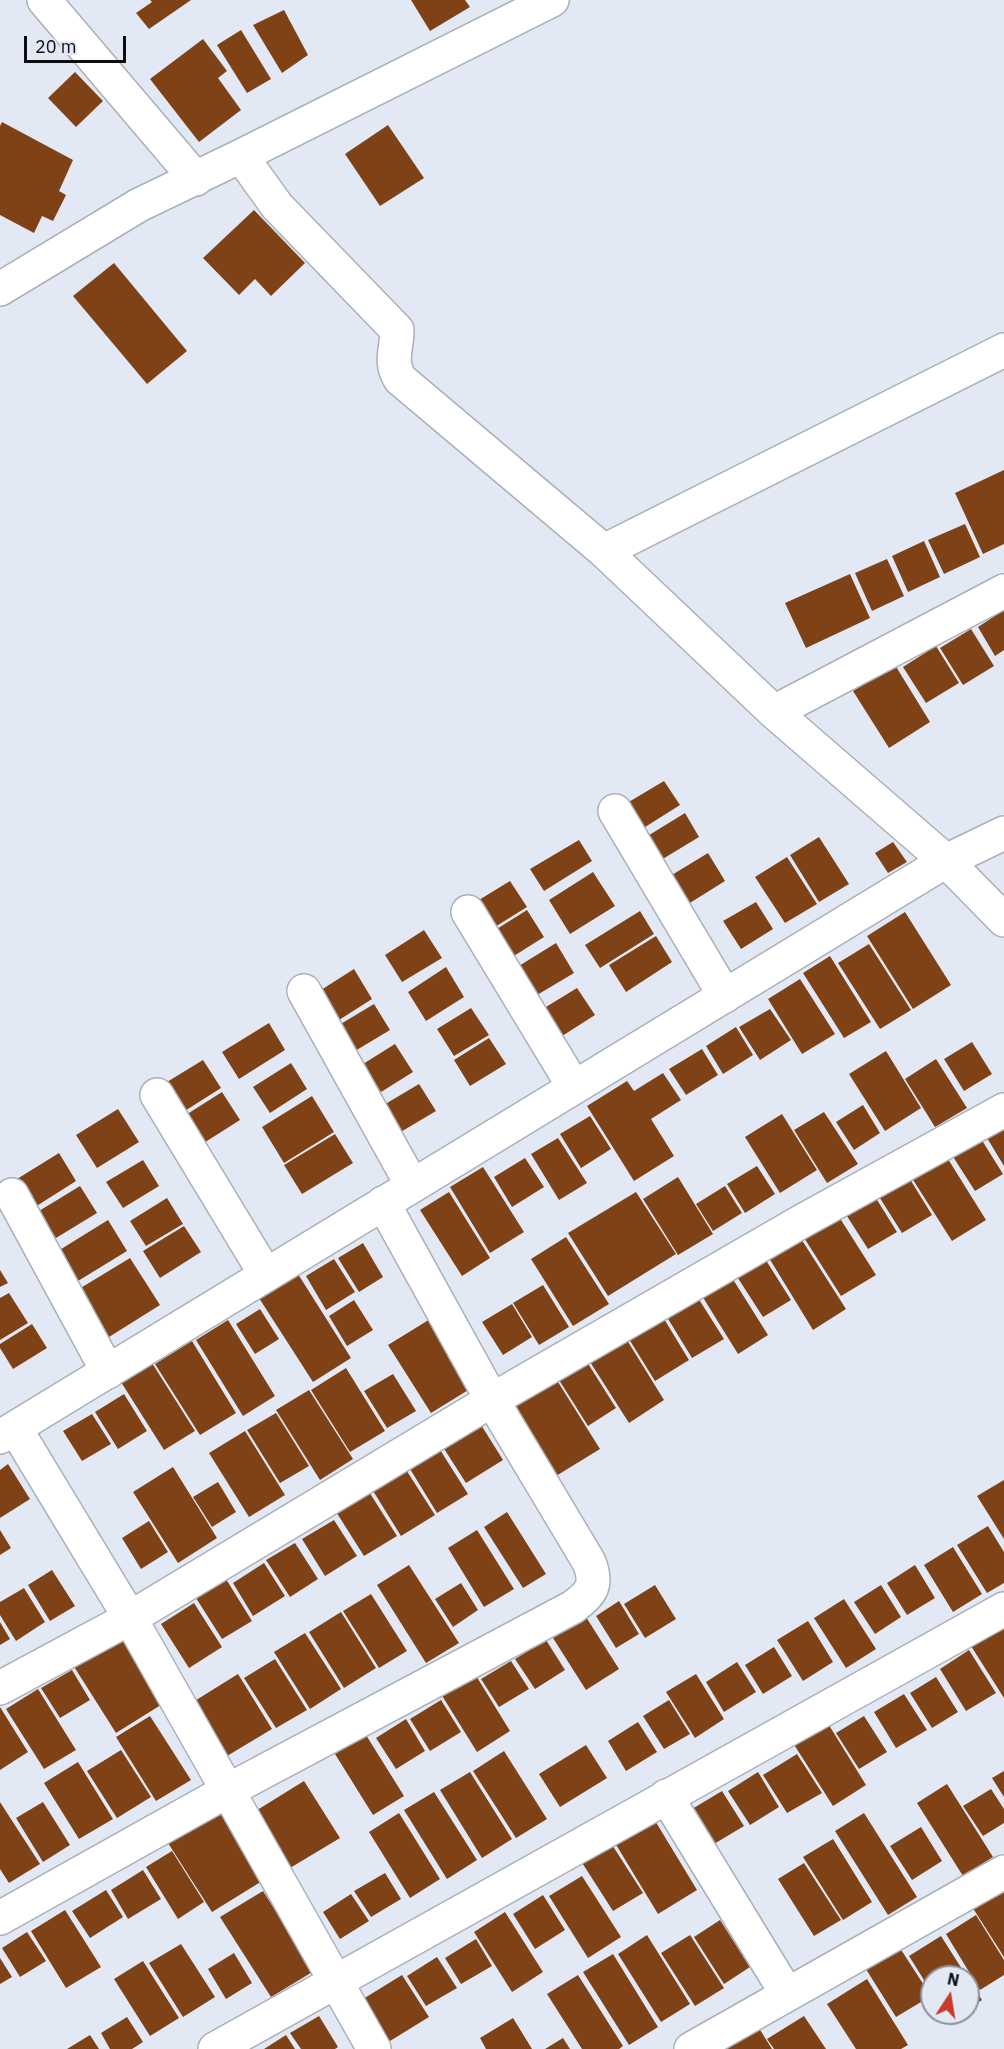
<!DOCTYPE html>
<style>
body{margin:0}
#map{position:relative;width:1004px;height:2049px;overflow:hidden;background:#e3e9f4;font-family:"IBM Plex Sans",sans-serif}
canvas{display:block}
.north{position:absolute;left:920px;top:1965px;width:60px;height:60px;box-sizing:border-box;background:#e3e9f4;border:2px solid #8d919a;border-radius:50%;rotate:12deg;font-size:16px;font-weight:700;line-height:24px;text-align:center;color:#0d0e12}
.north::after{content:'';display:block;margin:auto;width:21px;height:27px;background:#c73b2a;clip-path:polygon(50% 0,100% 100%,50% 72%,0 100%)}
.scale{position:absolute;left:24px;top:36px;width:102px;height:27px;box-sizing:border-box;border:3px solid #0d0e12;border-top:0;padding-left:8px;font-size:18px;line-height:21px;white-space:nowrap;color:#0d0e12;-webkit-text-stroke:4px #e3e9f4;paint-order:stroke}
</style>
<div id="map">
<canvas width="1004" height="2049"></canvas>
<div class="north">N</div>
<div class="scale">20 m</div>
</div>
<script>
const g = document.querySelector('canvas').getContext('2d');
g.lineJoin = 'round';
function fill(path, color) {
  g.fillStyle = color;
  g.fill(path, 'evenodd');
}
function trace(path, color, width, dash) {
  g.strokeStyle = color;
  g.lineWidth = width;
  g.lineCap = dash ? 'butt' : 'round';
  g.setLineDash(dash || []);
  g.stroke(path);
}
fill(new Path2D(`
 M150,0H191L149,29L136,13L152,2Z
 M411,0H465L470,7L430,31Z
 M284,10L308,55L282,73L253,25Z
 M241,30L271,79L247,93L217,45Z
 M203,39L227,71L218,78L241,110L199,142L150,79Z
 M75,72L103,101L76,127L48,98Z
 M2,122L73,160L59,191L66,195L53,221L42,216L34,233L0,215V126Z
 M388,125L424,178L380,206L345,154Z
 M254,210L305,263L271,296L255,279L239,295L203,258Z
 M114,263L187,351L147,384L73,296Z
 M1004,470V544L983,554L955,493Z
 M965,524L980,557L944,574L928,540Z
 M924,541L940,577L908,592L892,556Z
 M887,559L904,596L872,611L855,573Z
 M850,574L870,618L806,648L785,603Z
 M1004,610V650L995,656L978,627Z
 M971,629L994,666L963,685L940,648Z
 M936,646L959,683L926,703L903,667Z
 M895,665L930,722L889,748L853,691Z
 M664,781L680,805L642,829L627,803Z
 M685,813L699,837L661,860L646,837Z
 M819,837L849,884L819,902L790,855Z
 M579,840L592,861L544,891L530,869Z
 M893,842L907,862L888,873L875,853Z
 M708,853L725,881L685,906L667,878Z
 M787,857L817,904L785,923L755,877Z
 M593,872L615,906L570,934L549,900Z
 M510,881L527,907L490,930L474,903Z
 M756,902L773,929L741,949L723,921Z
 M527,910L544,937L509,959L492,932Z
 M640,911L654,934L600,968L585,945Z
 M905,912L951,985L913,1009L867,936Z
 M424,930L442,958L402,982L385,955Z
 M656,936L672,962L626,992L609,965Z
 M556,943L574,973L532,998L514,969Z
 M869,944L911,1010L880,1029L838,963Z
 M830,956L871,1022L844,1038L803,973Z
 M446,967L464,997L426,1021L408,992Z
 M354,969L372,999L339,1020L321,990Z
 M800,979L835,1034L802,1054L768,999Z
 M577,988L595,1015L559,1038L541,1010Z
 M374,1004L390,1030L355,1051L339,1025Z
 M471,1008L489,1035L454,1056L437,1029Z
 M770,1009L791,1040L760,1060L739,1027Z
 M269,1023L285,1050L239,1079L222,1052Z
 M736,1027L753,1055L723,1074L706,1046Z
 M489,1038L506,1064L470,1086L454,1060Z
 M972,1042L992,1074L964,1091L944,1059Z
 M395,1044L413,1072L381,1092L363,1064Z
 M702,1049L718,1075L686,1095L669,1069Z
 M886,1051L921,1108L885,1131L849,1074Z
 M936,1059L967,1108L935,1127L905,1079Z
 M203,1060L221,1088L180,1114L162,1085Z
 M291,1063L307,1089L270,1113L253,1087Z
 M663,1073L681,1100L651,1119L674,1156L634,1181L587,1106L627,1081L634,1091Z
 M419,1084L436,1111L399,1133L382,1106Z
 M222,1092L240,1120L199,1146L181,1118Z
 M312,1096L334,1132L284,1163L262,1127Z
 M863,1105L880,1133L854,1150L836,1122Z
 M118,1109L139,1142L97,1168L76,1135Z
 M824,1112L858,1164L827,1183L794,1130Z
 M782,1114L817,1170L780,1193L745,1137Z
 M590,1116L611,1149L581,1168L560,1134Z
 M1004,1121V1166L984,1133Z
 M335,1134L353,1163L302,1194L284,1165Z
 M978,1134L1003,1174L975,1191L950,1152Z
 M558,1138L587,1183L559,1200L531,1154Z
 M943,1151L986,1220L952,1241L908,1172Z
 M59,1153L76,1181L35,1207L17,1179Z
 M525,1158L544,1187L512,1207L494,1177Z
 M143,1160L159,1186L123,1208L106,1182Z
 M757,1166L775,1194L745,1213L727,1184Z
 M483,1167L524,1232L490,1253L450,1187Z
 M908,1176L932,1215L902,1233L878,1195Z
 M678,1177L713,1234L678,1255L643,1199Z
 M80,1186L97,1213L56,1238L39,1211Z
 M725,1186L742,1213L713,1231L696,1204Z
 M449,1192L490,1258L462,1276L420,1210Z
 M636,1192L676,1254L608,1296L568,1233Z
 M874,1195L897,1232L868,1249L845,1213Z
 M167,1198L183,1224L146,1246L130,1221Z
 M836,1212L876,1275L841,1296L801,1233Z
 M108,1220L127,1251L78,1281L58,1251Z
 M184,1226L201,1252L160,1278L143,1251Z
 M798,1234L846,1309L813,1330L766,1253Z
 M566,1237L609,1304L573,1326L531,1259Z
 M363,1243L383,1277L359,1292L338,1258Z
 M762,1254L791,1300L763,1317L734,1272Z
 M130,1258L160,1305L109,1337L79,1289Z
 M334,1259L355,1292L326,1310L306,1276Z
 M0,1270L8,1283L0,1287Z
 M729,1273L768,1335L738,1354L699,1291Z
 M298,1274L351,1358L313,1382L259,1298Z
 M543,1285L569,1327L539,1345L513,1303Z
 M693,1290L724,1339L692,1358L662,1309Z
 M9,1293L28,1323L0,1340V1298Z
 M354,1300L373,1330L347,1346L329,1316Z
 M512,1304L532,1337L503,1355L482,1322Z
 M260,1309L279,1339L255,1354L236,1324Z
 M658,1309L689,1360L655,1381L624,1331Z
 M435,1316L478,1384L431,1413L388,1345Z
 M228,1320L275,1396L243,1416L196,1340Z
 M32,1324L47,1348L13,1369L0,1348V1344Z
 M622,1332L664,1400L629,1423L585,1354Z
 M192,1341L236,1413L200,1435L155,1364Z
 M582,1354L616,1408L588,1426L554,1372Z
 M152,1363L195,1431L164,1450L121,1382Z
 M346,1368L385,1431L350,1452L311,1390Z
 M393,1374L416,1411L387,1428L364,1391Z
 M553,1374L600,1449L556,1476L509,1401Z
 M309,1390L353,1459L320,1480L276,1410Z
 M124,1394L147,1431L118,1449L95,1412Z
 M276,1413L309,1466L280,1483L247,1430Z
 M92,1414L111,1444L82,1461L63,1431Z
 M478,1420L503,1460L466,1483L441,1444Z
 M245,1431L285,1495L249,1517L209,1453Z
 M437,1445L468,1494L437,1513L407,1464Z
 M8,1464L30,1499L0,1518V1470Z
 M403,1465L435,1515L401,1536L370,1486Z
 M173,1467L217,1538L178,1563L133,1492Z
 M1004,1480V1539L977,1496Z
 M218,1482L236,1512L212,1527L193,1497Z
 M366,1487L397,1536L364,1556L333,1507Z
 M507,1512L546,1574L523,1588L484,1527Z
 M334,1520L357,1556L325,1576L302,1539Z
 M149,1521L168,1552L141,1569L122,1538Z
 M988,1526L1004,1552V1583L987,1593L957,1545Z
 M0,1530L11,1548L0,1555Z
 M477,1530L514,1589L484,1607L448,1548Z
 M295,1543L318,1579L290,1597L266,1560Z
 M953,1547L982,1594L953,1612L924,1565Z
 M264,1563L285,1596L253,1616L233,1583Z
 M409,1565L459,1643L426,1663L377,1585Z
 M915,1565L935,1598L907,1615L887,1583Z
 M52,1570L75,1606L50,1621L28,1585Z
 M221,1571L252,1621L222,1639L191,1590Z
 M461,1583L478,1610L453,1627L435,1599Z
 M655,1585L676,1619L645,1638L624,1604Z
 M881,1585L901,1617L875,1634L854,1602Z
 M24,1588L45,1622L16,1641L0,1615V1602Z
 M371,1594L407,1651L379,1668L343,1611Z
 M844,1599L876,1649L846,1668L814,1618Z
 M619,1601L639,1634L616,1648L596,1616Z
 M194,1603L222,1647L189,1668L161,1624Z
 M341,1612L376,1668L344,1688L309,1632Z
 M586,1617L619,1669L586,1690L553,1638Z
 M808,1621L833,1662L803,1681L777,1640Z
 M0,1622L10,1639L0,1645Z
 M1003,1627L1004,1628V1698L971,1646Z
 M305,1633L341,1689L310,1709L274,1652Z
 M122,1635L164,1703L116,1733L73,1665Z
 M546,1640L565,1670L535,1689L515,1659Z
 M774,1647L792,1676L763,1694L745,1665Z
 M969,1650L996,1693L966,1711L940,1669Z
 M275,1659L307,1710L276,1728L244,1678Z
 M511,1661L529,1689L499,1707L481,1679Z
 M737,1662L756,1692L724,1712L706,1682Z
 M72,1670L90,1700L60,1718L41,1688Z
 M238,1674L272,1729L227,1756L193,1702Z
 M475,1674L510,1731L477,1752L441,1694Z
 M696,1674L724,1719L695,1738L666,1692Z
 M936,1677L958,1712L932,1728L910,1693Z
 M38,1689L76,1750L44,1769L6,1709Z
 M904,1694L927,1730L896,1748L874,1712Z
 M441,1700L461,1732L430,1751L410,1719Z
 M669,1700L690,1734L664,1749L643,1716Z
 M0,1707L28,1752L0,1770Z
 M150,1716L191,1780L156,1801L116,1737Z
 M864,1716L887,1752L859,1769L836,1733Z
 M406,1719L425,1751L396,1769L376,1738Z
 M638,1722L657,1752L626,1771L608,1741Z
 M827,1722L866,1785L833,1806L793,1743Z
 M366,1735L404,1796L373,1815L335,1754Z
 M586,1745L607,1778L560,1807L539,1774Z
 M121,1750L151,1797L117,1818L87,1771Z
 M504,1751L547,1819L516,1838L473,1771Z
 M797,1754L822,1793L787,1813L763,1775Z
 M78,1762L113,1819L79,1839L44,1783Z
 M1004,1771V1797L992,1778Z
 M470,1772L512,1839L482,1858L440,1790Z
 M758,1772L779,1807L750,1825L728,1791Z
 M304,1781L340,1838L290,1868L254,1812Z
 M947,1784L993,1857L963,1876L917,1803Z
 M991,1789L1004,1809V1823L983,1836L963,1806Z
 M722,1791L744,1826L709,1847L687,1812Z
 M434,1792L477,1860L447,1879L404,1810Z
 M0,1802L40,1864L9,1883L0,1869Z
 M43,1802L70,1845L43,1862L16,1818Z
 M224,1809L267,1878L212,1912L168,1843Z
 M399,1813L440,1879L410,1898L369,1832Z
 M864,1813L917,1897L888,1915L835,1831Z
 M654,1819L697,1890L658,1914L615,1843Z
 M921,1827L942,1861L912,1880L890,1846Z
 M833,1839L872,1902L843,1920L803,1857Z
 M609,1840L643,1893L613,1911L579,1858Z
 M172,1851L204,1902L178,1919L146,1867Z
 M804,1863L841,1920L814,1936L778,1879Z
 M143,1870L161,1899L128,1919L111,1890Z
 M385,1873L401,1899L371,1917L354,1891Z
 M582,1876L621,1937L588,1958L549,1896Z
 M1004,1881V1957L969,1902Z
 M106,1890L123,1917L90,1938L72,1911Z
 M263,1891L314,1971L271,1997L220,1917Z
 M351,1894L369,1921L340,1939L323,1912Z
 M543,1895L565,1930L535,1949L513,1914Z
 M65,1910L101,1967L66,1988L31,1931Z
 M505,1912L543,1972L512,1992L474,1932Z
 M976,1915L1004,1960V1975L980,1990L946,1934Z
 M720,1920L750,1967L724,1984L694,1937Z
 M27,1932L46,1961L20,1977L2,1948Z
 M647,1935L690,2004L661,2022L618,1954Z
 M690,1935L724,1988L695,2006L661,1953Z
 M941,1936L967,1977H932V1993L909,1956Z
 M476,1939L492,1966L461,1984L445,1958Z
 M181,1944L215,1997L183,2017L149,1963Z
 M898,1945L931,1996L896,2017L864,1966Z
 M234,1953L252,1983L226,1999L208,1969Z
 M613,1954L658,2027L629,2045L583,1972Z
 M437,1957L457,1988L426,2006L407,1976Z
 M0,1958L12,1977L0,1984Z
 M143,1961L179,2018L150,2036L114,1979Z
 M402,1975L429,2017L390,2041L363,1999Z
 M578,1975L623,2046L619,2049H582L547,1994Z
 M968,1978L982,2000L968,2009Z
 M867,1979L908,2045L901,2049H856L827,2004Z
 M944,2013H961L949,2020Z
 M319,2016L338,2047L335,2049H301L290,2033Z
 M804,2016L826,2049H774L767,2039Z
 M127,2017L143,2042L132,2049H110L101,2033Z
 M513,2018L532,2049H486L480,2038Z
 M757,2025L772,2049H717Z
 M90,2035L99,2049H67Z
 M286,2035L295,2049H264Z
 M563,2038L570,2049H545Z`), '#7f4217');
const minor = new Path2D(`
 M44,0L196,179
 M241,156L277,206L397,330C397,350 389,361 400,379L604,551L774,712L946,861L1004,920
 M0,289L139,205L241,156L552,0
 M604,551L1004,350
 M774,712L1004,591
 M615,811L725,996
 M468,912L574,1087
 M304,991L412,1185
 M157,1095L266,1275
 M12,1195L108,1372
 M15,1428L130,1618L374,2049
 M0,1437L946,861L1004,833
 M0,1688L130,1618L492,1400L804,1220L1004,1110
 M666,1796L787,1994
 M0,1918L227,1791L573,1607C592,1593 598,1585 589,1562L492,1400L383,1203
 M215,2049L1004,1609
 M691,2049L1004,1872`);
trace(minor, '#aab0ba', 36);
trace(minor, '#fff', 33);
</script>
